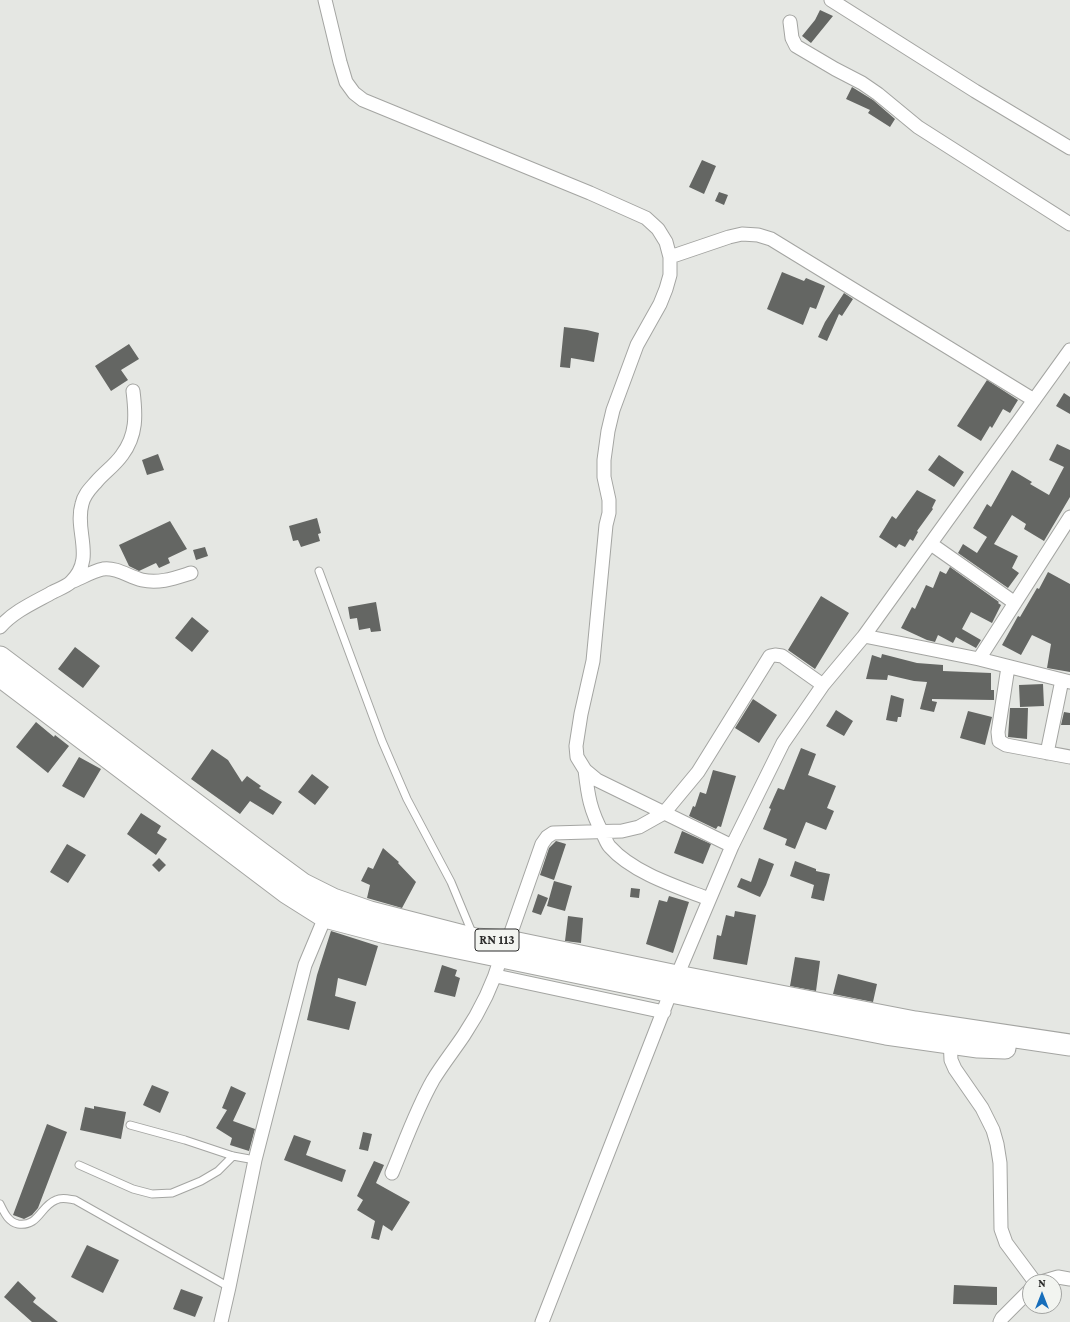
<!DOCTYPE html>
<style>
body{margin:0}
#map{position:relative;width:1070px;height:1322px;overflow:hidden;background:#e5e7e3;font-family:"Crimson Pro",serif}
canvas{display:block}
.north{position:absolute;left:1022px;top:1274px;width:40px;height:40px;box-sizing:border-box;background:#f2f4f0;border:1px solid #a3a4a2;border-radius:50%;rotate:0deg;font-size:11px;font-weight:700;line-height:16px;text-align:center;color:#2d2d2c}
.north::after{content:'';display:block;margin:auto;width:14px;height:18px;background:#176ebb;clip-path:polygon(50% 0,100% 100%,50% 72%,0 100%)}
</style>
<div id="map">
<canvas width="1070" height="1322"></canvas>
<div class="north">N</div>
</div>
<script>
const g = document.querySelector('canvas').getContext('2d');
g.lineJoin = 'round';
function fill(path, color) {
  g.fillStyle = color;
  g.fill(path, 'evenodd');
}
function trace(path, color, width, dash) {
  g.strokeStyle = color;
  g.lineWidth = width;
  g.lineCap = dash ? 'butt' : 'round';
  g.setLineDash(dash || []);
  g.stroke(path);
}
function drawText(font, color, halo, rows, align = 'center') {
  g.font = font + ' "Crimson Pro",serif';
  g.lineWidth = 4;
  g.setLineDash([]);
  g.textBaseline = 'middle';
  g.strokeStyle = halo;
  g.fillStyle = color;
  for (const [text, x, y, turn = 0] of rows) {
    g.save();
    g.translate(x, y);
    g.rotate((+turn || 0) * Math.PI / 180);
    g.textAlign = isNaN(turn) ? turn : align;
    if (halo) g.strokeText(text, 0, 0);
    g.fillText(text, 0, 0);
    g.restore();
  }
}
fill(new Path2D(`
 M820,10L833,16L811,43L802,36L815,20Z
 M852,87L873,100L895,119L890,127L868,113L870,110L846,99Z
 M702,160L716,166L704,194L689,187Z
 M719,192L728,195L724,205L715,201Z
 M782,272L804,281L806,278L825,286L816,309L810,307L803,325L767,309Z
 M844,293L853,299L842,316L839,314L827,341L818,337L825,322Z
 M564,327L587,330L599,333L594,362L571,358L570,368L560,367Z
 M129,344L139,359L121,370L128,380L111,391L95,366Z
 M987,380L1018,400L1010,413L1003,409L992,428L990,426L981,441L957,426Z
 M1064,393L1070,397V414L1056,406Z
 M1057,444L1070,450V497L1044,541L1024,529L1026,524L1012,515L994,544L1018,556L1012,568L1019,573L1008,588L958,553L963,544L977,553L987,537L973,528L987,504L991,507L1012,470L1032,482L1030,484L1049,495L1064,467L1049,460Z
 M158,454L164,470L147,475L142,460Z
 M939,455L964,472L954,487L928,470Z
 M917,490L936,500L932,508L933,509L917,531L918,532L913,541L910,539L905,547L899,544L896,548L879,537L892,516L896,519Z
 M317,518L321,533L318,534L320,541L301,547L298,540L293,541L289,526Z
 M170,521L187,549L168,558L170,563L159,568L156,563L139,571L129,566L119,545Z
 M205,547L208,556L196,560L193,550Z
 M950,567L999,602L998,603L1001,605L992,623L971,612L962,629L981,640L976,648L956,637L953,643L938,635L935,642L927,640L901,628L912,607L915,609L926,585L933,588L940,571L946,574Z
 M1048,572L1070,584V672L1047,668L1051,644L1032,635L1021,655L1002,645L1018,616L1020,617L1037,588L1039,589Z
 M821,596L849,613L815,669L788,650Z
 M376,602L381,631L371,632L370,628L359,630L357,618L350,619L348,607Z
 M192,617L209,631L192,652L175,638Z
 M75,647L100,666L83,688L58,669Z
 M882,654L917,663L943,665V671L991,673V690H994V700L932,699V701L937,702L934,712L920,709L927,682L914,681L888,675L887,680L866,679L872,655L881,658Z
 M1043,684L1044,706L1020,707L1019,685Z
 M891,695L904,699L901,717H898L897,722L886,720Z
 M753,699L777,715L759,743L735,728Z
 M1010,708H1028L1027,739L1008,737Z
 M836,710L853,721L844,736L826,726Z
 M968,711L992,717L985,745L960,738Z
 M1064,712L1070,713V725H1061Z
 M36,722L54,737L55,735L69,746L48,773L16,747Z
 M801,748L816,754L808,775L836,786L827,808L834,811L826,830L806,822L795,849L785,845L787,839L763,829L771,809L769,808L778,788L784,790Z
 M212,749L228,760L242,782L247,776L261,786L259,788L282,802L273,815L250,801L240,814L191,779Z
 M79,757L101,769L84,798L62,786Z
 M713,770L736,776L721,827L718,826L716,829L689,816L693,806L695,807L700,792L706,794Z
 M312,774L329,787L315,805L298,792Z
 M141,813L161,826L157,833L167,839L156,855L127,834Z
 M682,831L711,844L703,864L674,853Z
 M556,841L566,844L554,880L540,875L549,848Z
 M67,844L86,855L68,883L50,872Z
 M383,848L399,862L398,863L416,882L402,908L367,898L370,885L361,881L368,867L373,869Z
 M159,858L166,865L159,872L152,865Z
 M759,858L774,864L766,885L760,897L737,887L741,878L751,882Z
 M795,861L816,869V871L830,874L824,901L811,898L814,885L790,876Z
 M554,881L572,886L565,911L547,906Z
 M631,888L640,889L639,898L630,897Z
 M538,894L548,898L541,915L532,912Z
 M669,896L689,902L673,953L646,944L659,900L667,902Z
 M735,911L756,915L747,965L713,959L717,935L721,936L726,915L734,917Z
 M568,916L583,918L581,943L565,941Z
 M331,931L378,946L366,986L338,978L335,996L356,1002L349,1030L307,1020L317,975Z
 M795,957L820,961L816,991L790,986Z
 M442,965L457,970L455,976L460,978L455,997L434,992Z
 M838,974L877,984L873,1002L833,994Z
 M152,1085L169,1092L160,1113L143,1105Z
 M231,1086L246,1093L233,1121L255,1129L249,1151L230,1145L232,1138L216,1128L227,1110L222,1108Z
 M94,1106L126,1112L121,1139L80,1130L85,1107L94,1109Z
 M47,1124L67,1132L38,1208L32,1215L24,1219L13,1215Z
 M363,1132L372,1134L368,1151L359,1149Z
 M294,1135L311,1141L306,1155L346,1170L342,1182L284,1160Z
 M374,1161L384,1165L376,1183L410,1202L392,1231L383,1225L379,1240L371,1238L375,1221L357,1210L363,1200L357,1196Z
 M87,1245L119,1260L103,1293L71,1277Z
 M18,1281L36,1298L33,1302L58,1322H32L4,1297Z
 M954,1285L997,1287V1305L953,1304Z
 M181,1289L203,1297L195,1317L173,1309Z`), '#646663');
const service = new Path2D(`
 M319,571L382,741L407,799L451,882L473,935
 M130,1125L185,1140L233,1156L255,1160
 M79,1165L133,1189L152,1194L172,1193L201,1181L218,1171L233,1156
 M0,1204C4,1212 8,1222 18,1224C39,1227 40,1206 56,1200C62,1197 68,1199 75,1200L229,1287`);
const minor = new Path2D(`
 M325,0L340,62L346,82L354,93L363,100L590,193L646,218L658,229L666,242L670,257V275L666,289L660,304L637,345L613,410L608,431L604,460V477L609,500V513L606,525L593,661L581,714L576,746L577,757L585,770L597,780L732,846
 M831,0L975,91L1070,148
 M790,22L792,38L796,46L835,69L862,83L878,94L918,127L1070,224
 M670,257L729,237L742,234L758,235L771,239L1034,400
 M931,544L1015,603
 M71,582C81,578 93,571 103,569C117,567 129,577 142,580C159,584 175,578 191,573
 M0,627C14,611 35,602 53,592C59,589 67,586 71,582C96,558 74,531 82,504C84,494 91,488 97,481C105,472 115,465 122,455C137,435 136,415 133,391
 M864,636L979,659L1070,682
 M979,659L1070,517
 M1008,667L998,732L999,741L1006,745L1070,757
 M1047,753L1062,680
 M585,770C588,796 590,810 603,834C605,838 607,844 610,847C633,873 678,887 709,899
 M508,941L542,844L547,837L553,833L622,831L639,827L664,813L698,772L770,656L775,655L782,656L823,685
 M496,976L664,1012
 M950,1037L951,1060L955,1069L982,1108L993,1130L997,1144L1000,1163L1001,1229L1006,1243L1035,1282
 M392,1173C405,1142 416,1110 433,1080C442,1065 454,1050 464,1035C480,1011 493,985 501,957
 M1041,1282L1058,1277L1070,1279
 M221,1322L229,1287L255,1160L305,965L328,910
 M542,1322L677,976L732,846L783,743L823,685L864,636L1070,350
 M1000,1322L1002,1318L1030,1290`);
const primary = new Path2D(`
 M0,657L262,854L303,884L333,899L370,912L475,939L508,941L677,976L915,1022L1070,1045
 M0,676L287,893L325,917L386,933L671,992L886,1034L978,1047L1005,1048`);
trace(service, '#a4a5a2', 9);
trace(minor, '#a4a5a2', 15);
trace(primary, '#a4a5a2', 23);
trace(service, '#fff', 7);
trace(minor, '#fff', 13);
trace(primary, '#fff', 21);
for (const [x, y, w] of [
 [497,940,44]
]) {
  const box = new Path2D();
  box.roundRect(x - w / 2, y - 11, w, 22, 3);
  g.fillStyle = '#f2f4f0';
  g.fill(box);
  trace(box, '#2d2d2c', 1);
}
drawText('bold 13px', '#2d2d2c', null, [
 ["RN 113",497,940]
]);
</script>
